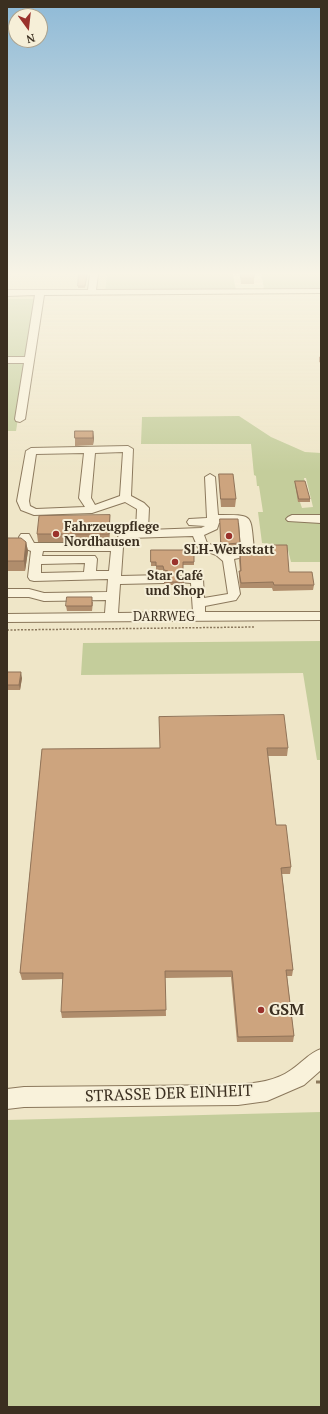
<!DOCTYPE html>
<meta charset="utf-8">
<style>
body{margin:0}
#map{position:relative;width:328px;height:1414px;overflow:hidden;background:#efe6c8;font-family:"PT Serif",serif}
canvas{display:block}
.frame{position:absolute;inset:0;border:8px solid #3b2f20;pointer-events:none}
.north{position:absolute;left:8px;top:8px;width:40px;height:40px;box-sizing:border-box;background:#f6efd8;border:1px solid #aba28e;border-radius:50%;rotate:165deg;font-size:11px;font-weight:700;line-height:16px;text-align:center;color:#3b2f20}
.north::after{content:'';display:block;margin:auto;width:14px;height:18px;background:#9a322c;clip-path:polygon(50% 0,100% 100%,50% 72%,0 100%)}
</style>
<div id="map">
<canvas width="328" height="1414"></canvas>
<div class="frame"></div>
<div class="north">N</div>
</div>
<script>
const g = document.querySelector('canvas').getContext('2d');
g.lineJoin = 'round';
function fill(path, color) {
  g.fillStyle = color;
  g.fill(path, 'evenodd');
}
function trace(path, color, width, dash) {
  g.strokeStyle = color;
  g.lineWidth = width;
  g.lineCap = dash ? 'butt' : 'round';
  g.setLineDash(dash || []);
  g.stroke(path);
}
function drawText(font, color, halo, rows, align = 'center') {
  g.font = font + ' "PT Serif",serif';
  g.lineWidth = 4;
  g.setLineDash([]);
  g.textBaseline = 'middle';
  g.strokeStyle = halo;
  g.fillStyle = color;
  for (const [text, x, y, turn = 0] of rows) {
    g.save();
    g.translate(x, y);
    g.rotate((+turn || 0) * Math.PI / 180);
    g.textAlign = isNaN(turn) ? turn : align;
    if (halo) g.strokeText(text, 0, 0);
    g.fillText(text, 0, 0);
    g.restore();
  }
}
fill(new Path2D(`
 M7,274H107L105,290L39,291L37,299H7Z`), '#e5e0b5');
fill(new Path2D(`
 M107,274H233L236,290H105Z
 M261,274H321V289H264Z
 M7,299H37L16,431H7Z
 M239,416L271,437L305,452L321,453V562H291L288,550L280,545L262,543L258,512H263L259,486H257L256,476L254,475L251,444H141L142,417ZM304,478H306L313,507L302,508L300,502H298L305,484Z
 M321,641V760H317L303,673L81,675L83,643Z
 M321,1112V1407H7V1120Z`), '#c4cd9b');
const minor = new Path2D(`
 M90,274H98L96,290L321,289V293L44,295L25,419L20,422L16,421L15,419L24,363H7V357H25L35,295L7,296V290H88Z
 M128,446L133,449L131,496L144,503L149,508L148,530L201,528L205,526L189,525L187,522L189,519L207,518L205,477L210,474L215,477L218,515C255,515 250,514 254,549L249,556L234,559L240,594L236,600L205,606V612H321V620L7,622V614L105,613L106,600L44,601L29,597H7V589H29L44,593L107,592L108,579L34,581L30,580L28,577L31,551C24,549 20,544 19,537L21,534H29L34,543H114L122,531L136,530L137,509L125,502L92,513L34,515L21,510L17,501L26,451L31,448ZM123,452L120,496L95,505L91,498L95,453ZM84,453L79,498L85,507L36,509L30,506L29,501L36,454ZM219,523H239L241,550L228,552L207,543L204,535L217,529ZM193,536L198,548L216,555L223,561L228,594L204,598L203,579L201,576H179L177,579L179,582L191,583L193,612L118,613L120,584L164,583L168,582L170,579L168,576L164,575L121,576L123,547L129,538ZM43,551H111L109,571H96L97,559L95,556H42ZM85,563L84,572L41,573V564Z
 M292,515H321V523L288,521L286,519L288,517Z
 M321,1049V1070L304,1085L274,1098L267,1101L238,1105L24,1107L7,1109V1089L24,1087L238,1085C256,1083 276,1081 291,1070C302,1063 309,1053 321,1049Z`);
trace(minor, '#8b785c', 2);
trace(new Path2D(`
 M7,630L254,627`), '#8b785c', 1.5, [2, 1.5]);
trace(new Path2D(`
 M316,1082H321`), '#8b785c', 3, [4.5, 3]);
fill(minor, '#f9f2db');
fill(new Path2D(`
 M79,274H88L85,288H78Z
 M240,274H254V284H241Z
 M321,356V363L319,362V357Z
 M75,431L94,438L93,445L75,446Z
 M219,474L236,499L235,507H221L219,481Z
 M295,481L310,499V502H298L295,484Z
 M110,515V523L109,542H38L37,534Z
 M220,519L240,543L239,549H225L220,547Z
 M7,538L26,542L28,551L25,571H7Z
 M272,545L289,572L314,585L313,590L273,591L272,588H240L239,577V571H240L239,560L240,554H271Z
 M151,550H194V565H183V574H179L177,577L178,579L184,582V585H164V582L169,579L170,577L168,575L164,574L163,570H156V566H151Z
 M93,602L92,611H67L66,606Z
 M7,672L22,678L20,690H7Z
 M288,748L287,756H268L276,825L291,867L290,874H282L293,970L292,976H287L294,1036L293,1042H237L231,977L165,978L166,1016L62,1018L61,1012L63,979L22,980L20,973L42,749Z`), '#b08d6c');
fill(new Path2D(`
 M93,431L94,438L93,445Z
 M110,515V523L109,542V534Z
 M26,542L28,551L25,571L24,561Z
 M179,571V574L176,578V575Z
 M21,672L22,678L20,690L19,685Z`), '#907358');
const building = new Path2D(`
 M79,274H87L85,286H78Z
 M241,274H254V278H241Z
 M75,431H93V438H75Z
 M219,474H233L236,499H221Z
 M295,481H305L310,499H299Z
 M110,515L109,534H37L39,516Z
 M220,519H238L240,543L226,544L221,542Z
 M7,538H21L26,542L24,561H7Z
 M272,545H287L289,572H312L314,585H274L273,582L241,583L239,571H241L240,554H272Z
 M151,550H194V562H183V571H179L176,575L178,579L184,582H164L169,579L171,575L168,571L164,570L163,566H156V562H151Z
 M67,597H92V606H66Z
 M7,672H21L19,685H7Z
 M284,715L288,748H267L276,825H286L291,867L281,868L293,970H286L294,1036L238,1037L232,971H165L166,1010L61,1012L63,973H20L42,749L160,748L159,717Z`);
fill(building, '#cda47e');
trace(building, '#907358', 1);
const sky = g.createLinearGradient(0, 0, 0, 472);
sky.addColorStop(0, '#8fbad7');
sky.addColorStop(0.58, '#f8f4e6');
sky.addColorStop(1, '#f8f4e600');
g.fillStyle = sky;
g.fillRect(0, 0, 328, 472);
for (const [x, y, r, color] of [
 [56,534,4,"#9a322c"],
 [229,536,4,"#9a322c"],
 [175,562,4,"#9a322c"],
 [261,1010,4,"#9a322c"]
]) {
  const dot = new Path2D();
  dot.arc(x, y, r, 0, 2 * Math.PI);
  g.fillStyle = color;
  g.fill(dot);
  trace(dot, '#f6efd8', 1.5);
}
drawText('bold 13px', '#3b2f20', '#f6efd8', [
 ["Fahrzeugpflege",64,527,"left"],
 ["Nordhausen",64,542,"left"],
 ["SLH-Werkstatt",229,550],
 ["Star Café",175,576],
 ["und Shop",175,591]
]);
drawText('13px', '#3b2f20', '#f6efd8', [
 ["DARRWEG",164,617]
]);
drawText('bold 16px', '#3b2f20', '#f6efd8', [
 ["GSM",269,1010]
], 'left');
drawText('16px', '#3b2f20', '#f6efd8', [
 ["STRASSE DER EINHEIT",169,1094,-2]
]);
</script>
